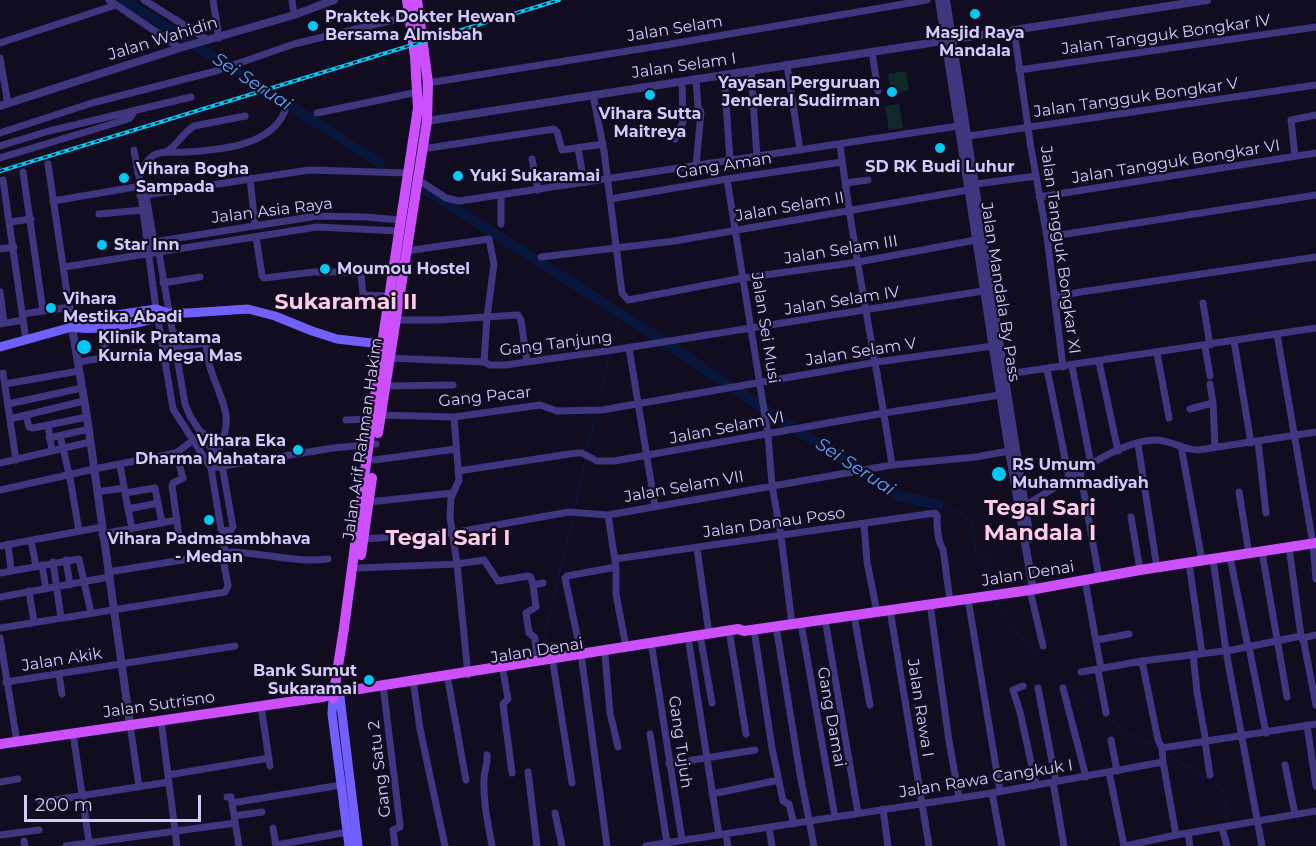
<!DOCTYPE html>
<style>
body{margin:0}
#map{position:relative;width:1316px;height:846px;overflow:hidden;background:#110c1f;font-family:Montserrat,sans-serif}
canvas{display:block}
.scale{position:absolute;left:24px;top:795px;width:177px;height:27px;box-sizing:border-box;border:3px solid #d4c9ff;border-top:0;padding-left:8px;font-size:18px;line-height:21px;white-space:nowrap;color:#d4c9ff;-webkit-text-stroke:4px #110c1f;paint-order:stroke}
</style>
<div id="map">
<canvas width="1316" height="846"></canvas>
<div class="scale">200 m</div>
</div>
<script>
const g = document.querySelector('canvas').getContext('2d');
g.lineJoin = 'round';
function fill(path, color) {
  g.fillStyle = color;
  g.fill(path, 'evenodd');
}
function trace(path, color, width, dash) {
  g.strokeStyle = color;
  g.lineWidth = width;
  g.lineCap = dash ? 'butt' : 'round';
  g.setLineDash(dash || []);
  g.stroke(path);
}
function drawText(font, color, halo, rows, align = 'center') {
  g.font = font + ' Montserrat,sans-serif';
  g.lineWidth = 4.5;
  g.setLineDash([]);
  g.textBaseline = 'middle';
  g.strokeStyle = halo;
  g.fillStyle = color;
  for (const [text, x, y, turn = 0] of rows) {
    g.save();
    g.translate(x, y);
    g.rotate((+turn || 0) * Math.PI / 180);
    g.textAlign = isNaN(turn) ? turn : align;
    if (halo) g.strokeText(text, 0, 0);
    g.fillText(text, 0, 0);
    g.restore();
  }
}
fill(new Path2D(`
 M906,71L909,90L891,93L888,74Z
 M899,104L903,128L889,130L885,106Z`), '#0f2829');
trace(new Path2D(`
 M612,347L620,313
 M597,409L610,352
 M587,452L596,413
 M939,505L960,513L972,522L976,551L978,555L988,556L989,559L982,575L988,591
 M574,511L586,457
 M994,600C1011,627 1037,658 1060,680L1127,733L1160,749
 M540,654L573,516
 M1166,754L1221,787L1224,795L1228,822
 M1229,830L1235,846`), '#08163c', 1.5);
trace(new Path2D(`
 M124,0L380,163
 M429,192L665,342L728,385L899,496L939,505`), '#08163c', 10);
trace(new Path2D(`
 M109,0L180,48
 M144,0L208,40
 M213,0L219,38
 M292,0L294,15
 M1014,30L1031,148L1047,237L1063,367
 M0,43L116,5
 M872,52L878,91
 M0,58L8,104
 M787,65L800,150
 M1019,70L1316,27
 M751,71L757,157
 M724,75L730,160
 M428,83L671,44L927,0
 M593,95L604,151L622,293L628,300L743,278L858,262L981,239
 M317,113L418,92
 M0,133L92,103L216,71L294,44L410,16
 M962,137L1316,85
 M675,139L683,122L682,81
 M840,144C853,252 876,358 892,465
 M0,146L49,131L191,97
 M578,148L584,183
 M422,149L554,129L557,132L562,150L603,144
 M134,150L138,173
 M166,152C177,145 183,133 194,126L245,116
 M1295,156L1291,120L1316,115
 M0,158L125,120L130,118L134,112
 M532,159L538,190
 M48,164L72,327
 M696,166L701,112L698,107L696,79
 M250,178L255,226
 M417,179L446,198L459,201L958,126
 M727,179L768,435L772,485L781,536L792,624
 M3,180L26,340
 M846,183L868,180
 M141,195L156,309
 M140,196L309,170L408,173
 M1039,197L1316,153
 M610,199L727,179L842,162
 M53,201L141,186
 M99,214L143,210
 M10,222L31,219
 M501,224V195
 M256,237L262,276L264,278L314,272H357L361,275L363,295L390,296
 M1047,237L1316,195
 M154,242L146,195L142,189L138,173C144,167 147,159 154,155C163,150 176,153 186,152C220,150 271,146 285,111
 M147,243L317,216L366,217L400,220
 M0,249L14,247
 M406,251L489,239L494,264L487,317L484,362
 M541,257L674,241L968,190L976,184L1036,176
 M64,267L317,227L399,231
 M163,283L200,277
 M0,292L4,323
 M1054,296L1316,257
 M1203,303L1210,345
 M43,311L70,307
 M22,314L43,311L23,172
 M158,319L173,409L211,468L221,529L223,531L231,530L233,527L222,465L190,416L185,404L159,253
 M396,320H438L518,315L521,320L527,362
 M0,324L23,320
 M103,327L106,359
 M1277,334L1313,544L1316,579
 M1234,341L1251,443
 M1205,346L1210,376
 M629,348L655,506
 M162,349L205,343C208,352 208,362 211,370C223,407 236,416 216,456
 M1157,353L1169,418
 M388,358L484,362L490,365H505L613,350L989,290
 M78,362L141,352
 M1099,362L1118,451
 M1072,366L1091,464
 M1047,369L1069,478
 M3,373L16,460
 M1001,375L1316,328
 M5,384L79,371
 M1210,384L1213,403L1215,447
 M385,386L453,385
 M8,404L82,388
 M1190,409L1213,403
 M26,415L84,401
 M380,415L454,417L540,405L557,411L602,410L877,362L993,346
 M454,417L459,480L451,498L450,517L457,564L468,675
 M10,419L26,415L29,427L33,428L87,417
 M346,420L372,419
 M48,425L52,451
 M60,436L70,478L79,531
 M49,438L89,429
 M1258,441L1266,513
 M1138,444L1157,568
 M1181,446L1202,561
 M176,453L183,478L173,483L172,486L179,536
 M374,460L456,449
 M0,463L90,442
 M120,465L128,509L158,503
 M211,468L333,448L376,444
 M458,471L576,453H582L597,461H614L884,413L1000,395
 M1080,471L1099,577
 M0,490L94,469L176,453L203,433
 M97,492L124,488
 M1239,492L1249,554
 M125,493L155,488L162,523
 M369,502L453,493
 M1025,505C1063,486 1110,443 1153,440C1170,439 1182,450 1198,450L1316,432
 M128,509L132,528
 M608,515L616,567V594L626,647
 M1131,517L1140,570
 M864,524L867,562L877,612
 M223,531L225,553
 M102,534L177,520
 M364,539L452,533L569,512L608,515L892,465L976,457L1009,451
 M31,540L36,566
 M8,544L11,570
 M0,546L102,527
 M1289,547L1301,636L1304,643L1316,705
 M697,548L709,634
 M1262,552L1287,697
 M1230,557L1248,647
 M615,559L935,513L937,515C937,526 937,541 943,549L950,601
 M1213,559L1226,651L1262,846
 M66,560L70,585
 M53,562L61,618
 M1189,563L1202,653
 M42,565L46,589
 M359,568L457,564L484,560L498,581L528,576L531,577L533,585L543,583
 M108,572L232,552C265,553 296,563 328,559
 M0,573L79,559L91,613
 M1085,580L1101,669
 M533,585L536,607L526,613L529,633L535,638L536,653L533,661
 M1030,590L1043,646
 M29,591L34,622
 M0,597L109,577
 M968,599L1000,791
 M930,604L949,741L959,797
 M890,610L929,846
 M854,615L870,705
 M825,619L858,813
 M801,623L835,817
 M776,626L800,774L814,846
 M0,628L225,592L228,586L222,553
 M754,630L772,748L783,801L789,804L794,824
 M730,636L746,734
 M688,637L719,835
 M0,638L17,742
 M1303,638L1316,635
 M701,640L712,703
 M1096,640L1129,634
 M1249,647L1266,733
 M652,648L682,840
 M1193,654L1197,692L1206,742
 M605,655L610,713L618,747
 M1142,661L1158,740L1162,748
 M553,663L572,783
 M1098,670L1106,713
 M503,671L508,699L503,704L512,773
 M1081,672L1142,661L1232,650L1301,636
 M59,674L62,694
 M413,680L420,729L445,846
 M448,680L466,780
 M6,682L235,646
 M383,685L400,825V827L393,830L395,846
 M1023,686L1013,690L1020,712L1036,785
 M1038,688L1056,782
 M1063,688L1086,777
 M261,706L270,766
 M161,720L177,846
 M130,724L139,787
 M1307,725L1316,786
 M73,733L89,842
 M650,734L667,843
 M1111,740L1117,771
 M1205,742L1210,775
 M487,755C488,764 484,770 484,779C483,801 488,824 492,846
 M1163,762L1176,835
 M669,764L755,750
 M1285,765L1295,814
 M528,772L537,846
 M1109,772L1124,846
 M168,775L269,758
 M0,782L18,779
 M1053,782L1064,846
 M992,793L1002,846
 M712,794L779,780
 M227,797H231L232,803
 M41,802L169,782
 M883,809L888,846
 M555,813L562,846
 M234,816L262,812
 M273,828L276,846
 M769,828L772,846
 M1222,828L1227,846
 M1188,833L1190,846
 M726,834L728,846
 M0,835L39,830
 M24,841L25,846
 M276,845L348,832
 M66,846L235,823
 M239,846L232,803L341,785
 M607,846L581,654L565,578L567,576L616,567
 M646,846L992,793L1163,762L1162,748L1316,724
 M1125,846L1176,835L1316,811`), '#3e367f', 7);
trace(new Path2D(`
 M939,0L1009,451L1033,589
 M946,0L1030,539
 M0,106L183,47L294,15L334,0
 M427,121L1207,0
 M72,327L87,417L130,724`), '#3e367f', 8);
trace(new Path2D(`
 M72,327C92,332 150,323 168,313
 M0,347L72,327L82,320L156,309L168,313H188L248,309L275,316L312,331L337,339L389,345
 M340,697L358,846
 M333,698L332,714L349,846`), '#7160ff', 9);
trace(new Path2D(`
 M378,433L427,121L428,83L417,0
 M361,555L372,478
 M333,698L344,628L382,344L418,108L415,57L407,0
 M0,744L323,697L340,692L738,629L744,631L1030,590L1140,570L1316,543`), '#cc50ff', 10);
const rail = new Path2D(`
 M0,171L559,0`);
trace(rail, '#00c8f4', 4);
trace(rail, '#110c1f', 1.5, [4.5]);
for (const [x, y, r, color] of [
 [975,14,6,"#00c8f4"],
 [313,26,6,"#00c8f4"],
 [892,92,6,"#00c8f4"],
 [650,95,6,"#00c8f4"],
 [940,148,6,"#00c8f4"],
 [458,176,6,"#00c8f4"],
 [124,178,6,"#00c8f4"],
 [102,245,6,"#00c8f4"],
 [325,269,6,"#00c8f4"],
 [51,308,6,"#00c8f4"],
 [84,347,8,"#00c8f4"],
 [298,450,6,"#00c8f4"],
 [999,474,8,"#00c8f4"],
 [209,520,6,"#00c8f4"],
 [369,680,6,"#00c8f4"]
]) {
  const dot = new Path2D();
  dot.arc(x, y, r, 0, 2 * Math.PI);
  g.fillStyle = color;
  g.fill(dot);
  trace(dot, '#110c1f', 2);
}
drawText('bold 16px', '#d4c9ff', '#110c1f', [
 ["Praktek Dokter Hewan",325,17],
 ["Bersama Almisbah",325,35],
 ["Masjid Raya",975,33,"center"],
 ["Mandala",975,51,"center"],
 ["Yayasan Perguruan",880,83,"right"],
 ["Jenderal Sudirman",880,101,"right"],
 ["Vihara Sutta",650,114,"center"],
 ["Maitreya",650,132,"center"],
 ["SD RK Budi Luhur",940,167,"center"],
 ["Vihara Bogha",136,169],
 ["Sampada",136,187],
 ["Yuki Sukaramai",470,176],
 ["Star Inn",114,245],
 ["Moumou Hostel",337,269],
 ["Vihara",63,299],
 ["Mestika Abadi",63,317],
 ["Klinik Pratama",98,338],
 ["Kurnia Mega Mas",98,356],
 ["Vihara Eka",286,441,"right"],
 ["Dharma Mahatara",286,459,"right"],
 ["RS Umum",1012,465],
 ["Muhammadiyah",1012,483],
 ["Vihara Padmasambhava",209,539,"center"],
 ["- Medan",209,557,"center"],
 ["Bank Sumut",357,671,"right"],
 ["Sukaramai",357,689,"right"]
], 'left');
drawText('16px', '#d4c9ff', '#110c1f', [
 ["Jalan Selam",675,29,-9],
 ["Jalan Tangguk Bongkar IV",1166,35,-8],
 ["Jalan Wahidin",163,39,-17],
 ["Jalan Selam I",684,66,-8],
 ["Jalan Tangguk Bongkar V",1136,98,-8],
 ["Jalan Tangguk Bongkar VI",1176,162,-9],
 ["Gang Aman",724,166,-9],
 ["Jalan Selam II",790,207,-10],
 ["Jalan Asia Raya",272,211,-7],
 ["Jalan Selam III",841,250,-9],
 ["Jalan Tangguk Bongkar XI",1060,250,82],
 ["Jalan Mandala By Pass",1000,292,81],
 ["Jalan Selam IV",842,301,-9],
 ["Jalan Sei Musi",765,328,81],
 ["Gang Tanjung",556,344,-7],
 ["Jalan Selam V",861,352,-9],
 ["Gang Pacar",485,397,-6],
 ["Jalan Selam VI",727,428,-11],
 ["Jalan Arif Rahman Hakim",363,439,-82],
 ["Jalan Selam VII",684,487,-10],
 ["Jalan Danau Poso",774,523,-8],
 ["Jalan Denai",1028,574,-9],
 ["Jalan Denai",537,651,-9],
 ["Jalan Akik",62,660,-9],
 ["Jalan Sutrisno",159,705,-8],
 ["Jalan Rawa I",920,708,81],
 ["Gang Damai",831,717,80],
 ["Gang Tujuh",680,742,82],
 ["Gang Satu 2",380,769,-97],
 ["Jalan Rawa Cangkuk I",986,779,-9]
]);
drawText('italic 18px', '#57a4ff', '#110c1f', [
 ["Sei Seruai",252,82,33],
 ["Sei Seruai",855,467,33]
]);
drawText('bold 22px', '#ffcbe8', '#110c1f', [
 ["Sukaramai II",346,303],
 ["Tegal Sari",1040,509],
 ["Mandala I",1040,534],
 ["Tegal Sari I",448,539]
]);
</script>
